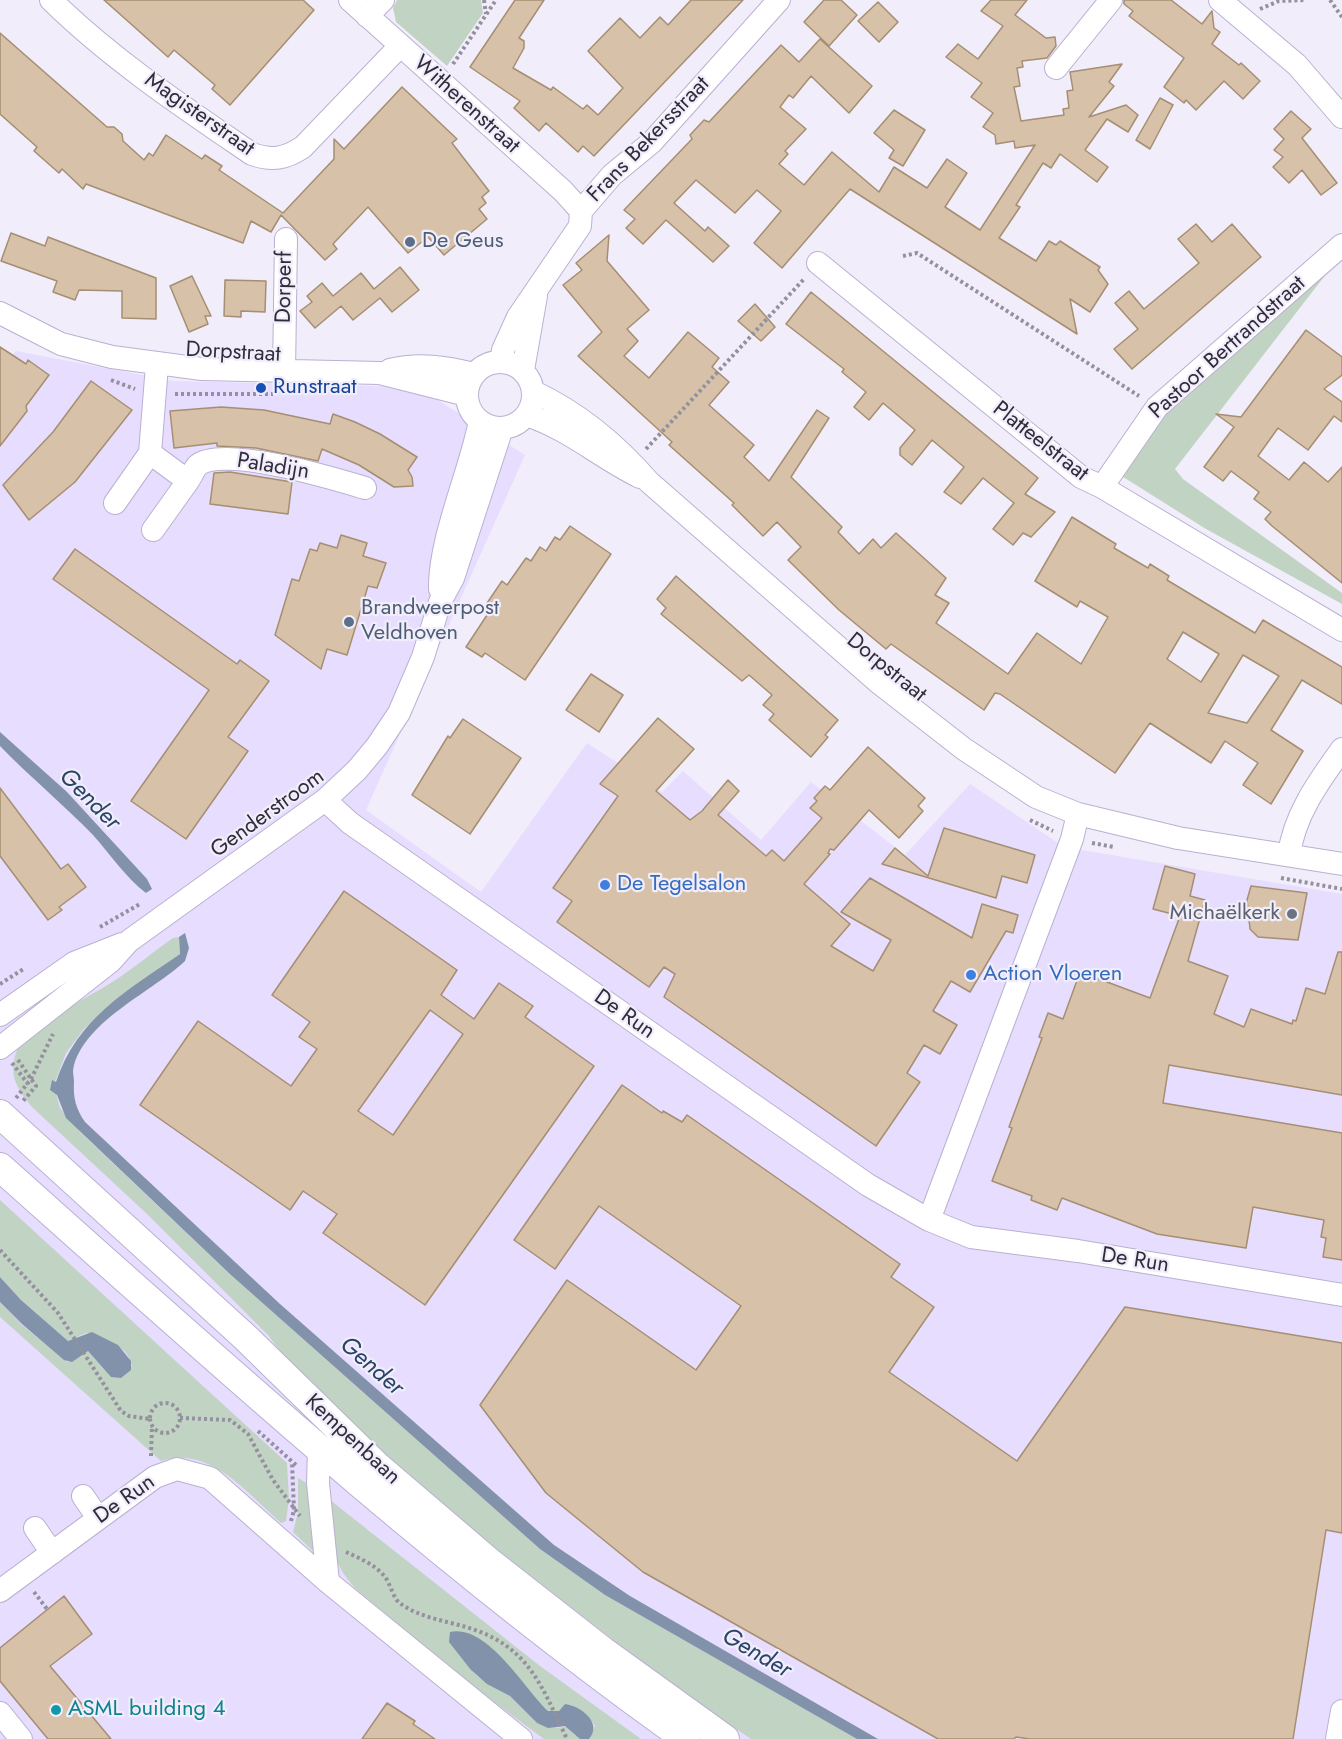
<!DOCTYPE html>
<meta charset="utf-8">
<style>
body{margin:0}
canvas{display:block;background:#f1edfb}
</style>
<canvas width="1342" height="1739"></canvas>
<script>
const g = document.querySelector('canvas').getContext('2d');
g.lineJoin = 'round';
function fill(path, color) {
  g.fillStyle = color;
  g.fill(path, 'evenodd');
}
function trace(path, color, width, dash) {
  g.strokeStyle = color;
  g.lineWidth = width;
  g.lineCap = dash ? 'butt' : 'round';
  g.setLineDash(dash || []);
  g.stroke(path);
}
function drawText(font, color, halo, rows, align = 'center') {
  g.font = font + ' Jost,sans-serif';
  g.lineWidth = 4.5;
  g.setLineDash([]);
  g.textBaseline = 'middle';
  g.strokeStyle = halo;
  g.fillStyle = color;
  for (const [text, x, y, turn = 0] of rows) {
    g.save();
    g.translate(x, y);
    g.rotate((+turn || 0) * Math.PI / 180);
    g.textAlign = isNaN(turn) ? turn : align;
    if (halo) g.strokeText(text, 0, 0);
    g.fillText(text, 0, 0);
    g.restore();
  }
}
fill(new Path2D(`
 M16,351L174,381L417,387L525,455L366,810L481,892L587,743L662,792L683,771L761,840L811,782L905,855L970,784L1064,847L1342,894V1739H0V370Z`), '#e7ddff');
fill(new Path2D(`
 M397,0H481L483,13L447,66L396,22L393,8Z
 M1337,260L1175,469L1183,479L1342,593V604L1206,529L1120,475L1150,426Z
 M179,937L180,954L109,1005L84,1029L66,1053L55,1082L52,1080L60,1108L80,1132L231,1275L540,1549L605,1595L857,1739H751L674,1687L425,1494L293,1369L268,1335L146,1213L32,1107C16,1087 8,1075 17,1050C25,1028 93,995 114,981C134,968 153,952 173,938Z
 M0,1200L287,1463L289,1499L286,1521L281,1523C248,1494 210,1445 161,1461L0,1317V1302L22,1325L68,1362L88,1351L111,1377L132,1366C128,1344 104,1340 86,1333L68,1341L21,1300L0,1277Z
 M298,1478L313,1487L317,1555L293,1532L298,1512Z
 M330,1500L540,1666L641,1739H589L595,1726C589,1716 576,1705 565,1704L559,1711H548C513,1679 510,1651 459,1632L471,1670L477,1676L510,1696L537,1723L559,1728L565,1726L580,1739H544L463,1679L356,1589C328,1559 331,1538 330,1500Z`), '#c1d4c3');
fill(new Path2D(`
 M0,732L67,792L147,879L152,889L146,893C126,878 110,854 93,835C63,804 30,777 0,746Z
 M185,933L189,948L185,961C152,992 88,1019 74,1065C72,1072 74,1076 74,1082C73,1098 76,1109 85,1122L280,1304L554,1545L630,1596L878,1739H857L605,1595L540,1549L231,1275L66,1118L57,1095L50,1090L52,1080L56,1082C77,1018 128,990 180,954L179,937Z
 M0,1277L21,1300L68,1341L92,1332L118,1345L131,1361V1370L121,1378L111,1377L88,1351L72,1362L64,1360L22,1324L0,1302Z
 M450,1632C488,1624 525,1690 548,1711H559L565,1704C581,1706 603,1723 589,1739H580L565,1726L548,1728L537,1723L510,1696L487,1684L471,1670L449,1642Z`), '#8192aa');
const building = new Path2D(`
 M104,0H303L314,10L230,105L212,89L215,85L174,50L168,57Z
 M515,0H544L519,38L524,41V48L513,68L551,90L553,87L583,109L587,105L598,115L623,88L588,51L620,18L640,38L660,17L668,25L691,0H743L594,156L583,146L578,152L546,123L539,131L514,108L520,101L470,67Z
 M824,0H841L857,15L829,46L804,22Z
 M991,0H1027L1015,15L1046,38L1055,37L1056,46L1047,58L1022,61L1023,67L1017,68L1020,86L1014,87L1021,121L1064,115L1063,109L1069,108L1067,91L1073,90L1070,72L1122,64L1109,82L1114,86L1089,117L1126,105L1138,115L1128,132L1107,119L1085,150L1108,167L1097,182L1060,154L1051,168L1043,163L1016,205L1020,207L999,238L1036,261L1049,241L1056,245L1060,241L1100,267L1098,270L1108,284L1090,312L1070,299L1077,334L850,189L782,268L754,243L781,211L757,190L735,213L696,180L674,203L705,231L708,227L729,246L713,262L666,220L643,244L626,228L635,219L624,210L692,139L690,135L704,120L709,122L781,45L799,62L820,39L872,86L849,113L811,76L793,98L789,95L780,107L806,129L785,151L788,154L779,164L804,185L832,152L879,192L894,167L927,188L947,159L967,173L945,207L980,230L1035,145L1015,148L1014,141L996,144L995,135L983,127L993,113L971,97L982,83L946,57L958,44L978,59L1003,26L981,11Z
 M1124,0H1171L1202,24L1212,11L1214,28L1220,32L1212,44L1239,65L1241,63L1260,81L1243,99L1224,81L1196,110L1186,100L1184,103L1164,87L1184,58L1129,16L1133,11L1124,4Z
 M878,2L898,22L879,42L858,21Z
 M0,33L107,127H114L122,134L123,141L144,160L149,153L153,156L166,135L202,159L205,155L222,166L219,170L283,213L334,159V139L344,149L402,87L457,139L452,143L489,191L482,197L486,203L479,209L487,219L444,255L428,237L408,253L368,207L333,244L337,249L325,260L281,215L271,232L251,221L243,243L86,184L83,189L62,169L59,173L34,151L37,147L0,114Z
 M1160,98L1173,105L1150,149L1136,140Z
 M894,110L925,130L903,166L889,158L894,150L874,133Z
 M1291,111L1311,129L1302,138L1337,183L1321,195L1302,170L1289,183L1273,167L1283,157L1274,150L1284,139L1274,129Z
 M1196,224L1212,242L1232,224L1261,257L1132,369L1114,349L1138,329L1115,303L1129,291L1144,309L1199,263L1178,239Z
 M11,233L45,246L48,237L156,278V319L122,318V291L79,290L75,300L53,292L57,281L1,261Z
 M609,235L607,261L649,310L627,329L638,341L624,356L649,378L688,332L719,358L712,367L729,382L709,405L754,445L744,457L769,481L817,410L829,418L791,477L842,527L838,532L859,554L873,539L881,548L896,533L946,578L935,595L949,603L936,623L1008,674L1037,633L1081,664L1108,617L1080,601L1077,607L1035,581L1072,517L1116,544L1114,548L1148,568L1150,564L1169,576L1167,580L1255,633L1263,620L1342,667V704L1302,680L1271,730L1303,751L1271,804L1243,785L1258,763L1225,741L1211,763L1150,723L1115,773L1000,694L995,693L984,710L891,644L886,649L839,610L788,560L801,547L777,522L763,536L732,505L734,503L669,445L672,442L578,356L602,332L563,285L582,270L576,263ZM1183,632L1219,654L1201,682L1167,659ZM1243,655L1279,676L1247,723L1208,713Z
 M400,267L419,290L392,312L380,298L353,320L341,306L315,328L300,311L312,302L307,296L322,283L333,296L361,273L374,289Z
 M192,276L211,316H205L208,324L189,332L170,286Z
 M225,280L266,281L265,312L241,311V317L224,316Z
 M811,292L1038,478L1025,494L1055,512L1031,537L1023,533L1013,545L993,529L1014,503L983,478L961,504L944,492L964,467L932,440L912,465L900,455V448L915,430L883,403L869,420L854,407L866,392L842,372L844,369L786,324Z
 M755,304L775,327L761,341L738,321Z
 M1306,330L1342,357V375L1324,389L1342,402V422L1334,416L1308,450L1278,428L1258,456L1289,480L1304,462L1328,482L1342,467V583L1272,526L1265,519L1271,512L1254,499L1259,492L1231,471L1223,481L1204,467L1234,427L1216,414L1241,417Z
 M0,347L26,364L28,360L49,375L26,406L27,411L0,446Z
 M91,381L132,410L75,482L29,520L3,485L53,432Z
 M221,407L264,410L330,424L333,414L355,422L380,434L417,457L408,470L412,477L413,486L394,487L359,465L322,449L318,461L256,448L217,446V443L174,448L170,411Z
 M230,472L292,482L288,514L210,504L214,473Z
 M570,526L611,554L525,680L485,653L482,657L466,647L489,612L483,609L502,581L507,585L526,558L531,561L540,547L546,551L555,537L560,540Z
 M341,535L367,543L363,556L386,563L377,588L368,586L347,655L327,649L321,669L275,635L292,579L299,581L310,549L317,551L320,543L337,548Z
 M75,549L237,664L240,660L269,681L228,737L248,751L186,839L131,801L209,690L53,579Z
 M676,576L838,720L825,735L828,737L811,757L769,720L774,714L763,705L772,695L749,675L742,681L661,614L666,608L657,599Z
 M591,674L623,695L599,732L566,710Z
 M658,718L694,749L656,791L690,820L702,811L728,780L739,791L718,815L766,856L772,850L784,861L822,818L810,808L817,801L814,798L825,786L830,790L868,747L925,798L918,806L923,811L899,838L869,810L834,850L830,849L828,853L830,854L804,884L850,924L831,946L873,971L891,940L841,912L870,878L972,938L982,904L1018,915L1013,933L1006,931L970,992L951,981L933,1011L957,1025L940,1054L924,1045L907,1073L920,1082L876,1146L664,997L675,974L664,967L649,987L557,922L572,901L553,888L618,796L600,784Z
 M463,719L521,758L470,834L412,795L448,736L450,738Z
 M0,788L61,869L68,864L86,887L59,907L62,910L48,920L0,856Z
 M944,828L1035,855L1027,883L1002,876L996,898L882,864L895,848L928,876Z
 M1165,866L1195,874L1190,896L1205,900L1188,961L1228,976L1214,1014L1244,1027L1251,1009L1292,1024L1293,1020L1296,1021L1306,988L1325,994L1338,952H1342V1095L1169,1065L1163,1103L1342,1133V1260L1323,1257L1326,1238L1321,1237L1324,1220L1253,1207L1246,1248L1157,1234L1062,1198L1057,1210L1031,1200L1032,1196L992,1181L1012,1128L1009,1127L1042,1038L1039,1037L1048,1013L1063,1019L1080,972L1150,998L1180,916L1153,909Z
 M1251,886L1307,893L1298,940L1258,937L1250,929L1247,900Z
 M344,891L457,970L441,995L474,1019L499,983L533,1006L525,1017L594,1066L425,1305L323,1233L337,1214L303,1191L290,1210L140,1105L198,1021L291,1086L317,1049L299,1037L310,1022L272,995ZM430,1010L463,1034L393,1135L358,1111Z
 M622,1085L662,1113L663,1111L682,1122L687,1115L900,1264L891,1277L934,1307L889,1372L1017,1461L1125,1307L1342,1343V1533L1326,1530L1293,1739H1030L1016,1737L1014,1739H938L643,1572L546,1493L480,1405L567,1280L696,1370L741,1306L599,1206L555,1269L514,1240Z
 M64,1596L92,1634L50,1666L111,1739H48L0,1681V1648Z
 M387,1703L415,1721L413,1724L435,1739H362Z`);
fill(building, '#d7c2a9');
trace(building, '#a58e72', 1.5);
const minor = new Path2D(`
 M51,0C111,59 183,107 252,154C272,161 285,159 303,147L400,46
 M350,0L563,191L581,211
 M1220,0L1297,65L1342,117
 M367,16L383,0
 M1056,68L1111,0
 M818,263L1081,477L1102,487L1342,630
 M0,313L61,344L112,357L202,369L380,373L467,395
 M467 395a33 33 0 1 1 66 0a33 33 0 1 1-66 0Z
 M501,362L503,350L518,317L580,226L581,211L612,175L652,142L779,0
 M157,365L150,453L188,481C191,477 194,469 198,465C223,445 335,479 365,488
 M390,370C419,363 445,367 474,374
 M523,370L536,296
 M284,372L286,239
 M534,392C579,413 616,444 649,482L878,682L964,749L1036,797L1078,814L1178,838L1342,864
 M527,415C569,429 601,458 640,477
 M1102,487L1157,407L1342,245
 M115,503L150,453
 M153,530L188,481
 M440,589C439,540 470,472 480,421
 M325,800L350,823L868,1185L929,1220L971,1237L1078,1251L1342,1295
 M1289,855C1294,815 1319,781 1342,749
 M0,1015L74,963L122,944
 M0,1048L111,961L129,941L325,800L357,770L377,746L399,713L423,657L440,602L453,578L502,428
 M929,1220L1072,839L1078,814
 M319,1450L318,1483L328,1582
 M83,1496L98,1518
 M35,1528L52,1553
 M0,1591L155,1477L177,1469L210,1478L328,1582L521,1739
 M0,1713L21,1739
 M1337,1739L1342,1711`);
const major = new Path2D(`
 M0,1114L246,1338L378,1467L488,1561L603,1651L725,1739
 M0,1167C222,1365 443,1566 686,1739`);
trace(minor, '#bab0d2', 24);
trace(major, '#bab0d2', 30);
trace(new Path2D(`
 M484,0L486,14
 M1330,0L1342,17
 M1260,9L1279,1L1305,0
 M453,64L496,0
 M903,256L917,253L1139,396
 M111,380L135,389
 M175,394H273
 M646,449L804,279
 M1030,820L1053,831
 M1092,843L1114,847
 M1281,878L1342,889
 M100,927L140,904
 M0,984L25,968
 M18,1060L36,1086L22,1102
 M12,1063L28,1084
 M16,1098L31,1079L53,1034
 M0,1250L58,1313L121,1411L129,1416L150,1419
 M150 1418a15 15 0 1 1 30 0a15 15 0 1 1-30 0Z
 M180,1418L230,1420L238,1426L248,1434L273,1480L300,1516
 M258,1431L297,1466
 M151,1456L152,1425
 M291,1521L294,1510L292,1463
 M346,1552C359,1558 376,1565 385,1577C391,1585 393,1599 401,1604C419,1617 445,1621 466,1627C530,1646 541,1686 567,1739
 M34,1592L47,1609`), '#95909e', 4, [3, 3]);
trace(minor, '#fff', 22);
trace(major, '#fff', 28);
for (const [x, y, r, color] of [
 [410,242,6,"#5c6f8a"],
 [261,388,6,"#1a4fb4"],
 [349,622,6,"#5c6f8a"],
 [605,885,6,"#3f7fe0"],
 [1292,914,6,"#6b7280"],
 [971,975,6,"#3f7fe0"],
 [56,1710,6,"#0f9aa8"]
]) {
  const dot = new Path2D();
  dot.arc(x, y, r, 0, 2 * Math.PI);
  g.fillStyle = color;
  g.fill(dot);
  trace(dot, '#f1edfb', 2);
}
drawText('22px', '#312c3a', '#f1edfb', [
 ["Witherenstraat",466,105,42],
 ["Magisterstraat",199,115,35],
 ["Frans Bekersstraat",649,140,-46],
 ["Dorperf",285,287,-89],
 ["Pastoor Bertrandstraat",1228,348,-42],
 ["Dorpstraat",233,353,3],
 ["Platteelstraat",1040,442,38],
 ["Paladijn",273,467,9],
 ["Dorpstraat",886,668,39],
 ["Genderstroom",268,814,-36],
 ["De Run",624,1015,35],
 ["De Run",1135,1261,9],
 ["Kempenbaan",352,1440,43],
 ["De Run",125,1500,-35]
]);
drawText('22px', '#4e5e75', '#f1edfb', [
 ["De Geus",422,242],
 ["Brandweerpost",361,609],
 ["Veldhoven",361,634]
], 'left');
drawText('22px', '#164399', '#f1edfb', [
 ["Runstraat",273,388]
], 'left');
drawText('22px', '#366cbe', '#f1edfb', [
 ["De Tegelsalon",617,885],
 ["Action Vloeren",983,975]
], 'left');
drawText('22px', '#5b616d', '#f1edfb', [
 ["Michaëlkerk",1280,914]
], 'right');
drawText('22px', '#0d838f', '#f1edfb', [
 ["ASML building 4",68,1710]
], 'left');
drawText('italic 24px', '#2a4469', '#f1edfb', [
 ["Gender",89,800,45],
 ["Gender",371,1367,41],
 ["Gender",756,1654,30]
]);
</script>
